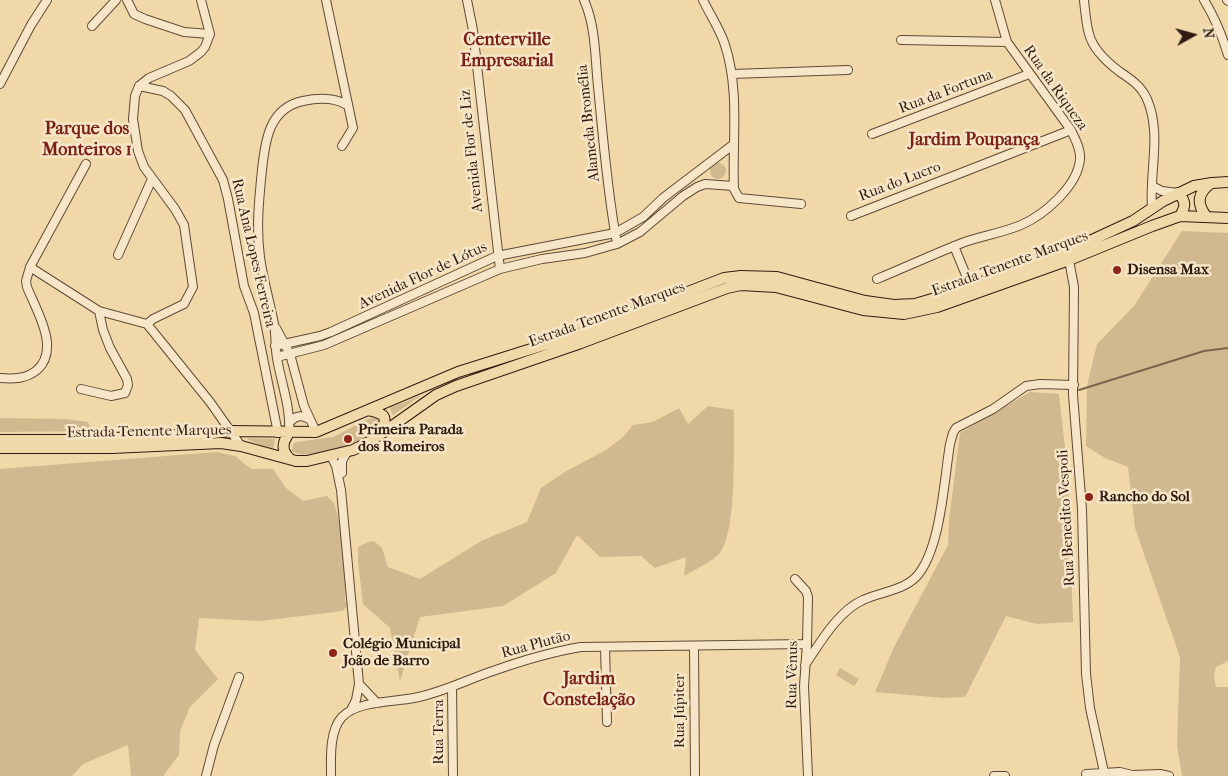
<!DOCTYPE html>
<meta charset="utf-8">
<style>
body{margin:0}
#map{position:relative;width:1228px;height:776px;overflow:hidden;background:#f1d8a9;font-family:"IM FELL French Canon",serif}
canvas{display:block}
.north{position:absolute;left:1168px;top:10px;width:50px;height:50px;-webkit-text-stroke:4px #f6e6c7;paint-order:stroke;rotate:83deg;font-size:14px;font-weight:700;line-height:20px;text-align:center;color:#301a10}
.north::after{content:'';display:block;margin:auto;width:18px;height:22px;background:#301a10;clip-path:polygon(50% 0,100% 100%,50% 72%,0 100%)}
</style>
<div id="map">
<canvas width="1228" height="776"></canvas>
<div class="north">N</div>
</div>
<script>
const g = document.querySelector('canvas').getContext('2d');
g.lineJoin = 'round';
function fill(path, color) {
  g.fillStyle = color;
  g.fill(path, 'evenodd');
}
function trace(path, color, width, dash) {
  g.strokeStyle = color;
  g.lineWidth = width;
  g.lineCap = dash ? 'butt' : 'round';
  g.setLineDash(dash || []);
  g.stroke(path);
}
function drawText(font, color, halo, rows, align = 'center') {
  g.font = font + ' "IM FELL French Canon",serif';
  g.lineWidth = 5;
  g.setLineDash([]);
  g.textBaseline = 'middle';
  g.strokeStyle = halo;
  g.fillStyle = color;
  for (const [text, x, y, turn = 0] of rows) {
    g.save();
    g.translate(x, y);
    g.rotate((+turn || 0) * Math.PI / 180);
    g.textAlign = isNaN(turn) ? turn : align;
    if (halo) g.strokeText(text, 0, 0);
    g.fillText(text, 0, 0);
    g.restore();
  }
}
fill(new Path2D(`
 M710 171a8 8 0 1 1 16 0a8 8 0 1 1-16 0Z
 M1182,231L1228,233V661L1216,667L1214,675L1216,687H1228V776H1182L1177,745L1180,657L1135,528L1128,467L1105,458L1086,446L1087,386L1097,344L1134,306Z
 M1030,392L1059,394L1068,476L1073,622L1037,624L1006,616L965,697L944,698L875,692L894,647L948,545L949,520L960,433Z
 M422,395L393,415L390,408Z
 M708,406L734,410C733,443 738,528 720,553C713,561 694,570 684,576L686,557L655,568L641,556L600,557L577,535L556,573L503,606L420,617L400,681L390,628L363,604L358,561V547L368,542L374,541L382,548L388,567L420,579L483,540L527,522L541,488L565,472L606,450L623,437L633,425L653,422L679,408L688,424Z
 M377,417H380L381,425C377,429 372,434 367,438C355,446 303,461 292,451L293,444L297,442L333,437L368,419Z
 M0,418L65,419L88,422L92,431L0,432Z
 M245,438L275,439L273,451Z
 M217,452L235,456L251,469H273L286,488L303,501L327,496L334,503L338,517L345,563V600L347,606L343,611L260,621L199,618L195,650L218,679L190,707L180,731L179,755L163,776H131L128,745L83,764L72,776H0V469Z
 M840,668L859,679L854,686L836,675Z`), '#d0b88f');
trace(new Path2D(`
 M1079,390L1204,351L1228,348`), '#7c654d', 2);
const minor = new Path2D(`
 M127,0L134,14L145,19L184,32L210,34
 M326,0L353,128L342,146
 M467,0L473,30L500,269
 M584,0C596,27 595,58 598,86C603,137 607,188 616,238
 M703,0C710,15 720,29 725,45C740,91 732,141 734,189L739,198L801,204
 M1084,0C1085,11 1086,23 1089,34C1093,49 1108,63 1120,72C1132,80 1141,86 1147,99C1162,134 1149,172 1152,209
 M1204,0C1215,18 1222,35 1228,55
 M1227,0L1228,1
 M92,26L116,0
 M901,40L1007,42
 M732,74L848,70
 M0,84L31,25L47,0
 M139,86L163,91L171,96L185,110L223,180L228,199L244,286L254,313L278,433
 M872,134L1029,74
 M1152,186L1162,191L1178,193
 M851,216L1071,130
 M954,246L970,285
 M118,255L152,179
 M1069,260L1074,287L1073,395L1082,509L1086,674L1090,708L1104,772
 M30,267L99,311L147,324
 M877,279C906,267 934,254 962,243C981,236 1002,233 1021,225C1044,215 1078,186 1080,159C1081,149 1075,139 1071,130L1007,42L995,0
 M147,324L153,319L184,304L193,287L184,225L175,209L144,167L138,151L133,119L135,96L139,86L149,78L189,61L201,52L205,47L210,34L201,0
 M147,324L210,402L241,446
 M276,328L290,354L304,406L316,432
 M275,346L320,336L331,332L497,256L615,233L643,217L663,198L734,144
 M277,357L324,345L500,269L542,259L585,253L617,244L640,232L683,196L697,187L705,184L734,186
 M0,378C14,379 26,379 37,370C61,349 36,310 27,287L26,281L30,267L86,164
 M81,389L111,396L125,393L128,385L127,379L110,348L103,330L99,311
 M290,422C296,415 302,415 309,419
 M289,433C291,407 281,383 277,358C275,347 276,335 274,324C270,302 263,280 260,257C256,228 259,199 262,170C265,141 269,108 303,101C317,98 334,97 347,105
 M331,456L336,466L341,490L359,684L377,703
 M342,473V461L347,452
 M795,579L806,591L808,597L807,644L804,686L808,776
 M694,646L695,776
 M605,647L607,722
 M805,665C820,643 838,611 863,600C880,592 902,591 916,577C941,550 944,480 950,444L953,433L956,428L993,409L1026,386L1040,384L1074,385
 M452,687L453,776
 M352,708L356,700L359,684
 M1086,774L1120,772L1132,775L1160,774L1169,776
 M206,776L214,745L239,677
 M331,776C331,759 329,731 342,717C357,701 392,702 414,698C441,693 466,680 493,671C521,661 551,652 581,647L807,644
 M994,776H1005`);
const major = new Path2D(`
 M1178,193C1186,201 1186,206 1180,216
 M1206,216C1196,203 1198,193 1211,183
 M368,410C383,413 390,416 380,432
 M289,433C282,443 281,450 290,459
 M0,440H68L204,434L230,431L316,432L458,372L579,334L724,278L741,276L777,277L865,301L894,305L915,304L949,294L1066,252L1133,221L1163,201L1194,186L1212,183L1228,182
 M0,448H112L221,443L241,446L296,461H307L353,450L371,441L436,395L456,386L581,343L727,288L741,285L776,287L863,310L904,314L937,307L1069,260L1152,226L1180,216L1228,218`);
trace(minor, '#604a36', 10);
trace(major, '#301a10', 12);
trace(minor, '#f6e6c7', 8);
trace(major, '#f1d8a9', 10);
for (const [x, y, r, color] of [
 [1117,270,5,"#8f2418"],
 [348,439,5,"#8f2418"],
 [1089,497,5,"#8f2418"],
 [333,653,5,"#8f2418"]
]) {
  const dot = new Path2D();
  dot.arc(x, y, r, 0, 2 * Math.PI);
  g.fillStyle = color;
  g.fill(dot);
  trace(dot, '#f6e6c7', 2);
}
drawText('15px', '#301a10', '#f6e6c7', [
 ["Rua da Riqueza",1055,88,55],
 ["Rua da Fortuna",946,92,-21],
 ["Alameda Bromélia",589,123,-96],
 ["Avenida Flor de Liz",472,151,-96],
 ["Rua do Lucro",900,182,-21],
 ["Rua Ana Lopes Ferreira",253,253,77],
 ["Estrada Tenente Marques",1010,264,-20],
 ["Avenida Flor de Lótus",423,276,-25],
 ["Estrada Tenente Marques",607,315,-20],
 ["Estrada Tenente Marques",149,432,-1],
 ["Rua Benedito Vespoli",1067,518,-93],
 ["Rua Plutão",536,645,-15],
 ["Rua Vênus",793,675,-89],
 ["Rua Júpiter",680,711,-90],
 ["Rua Terra",439,732,-90]
]);
drawText('bold 15px', '#301a10', '#f6e6c7', [
 ["Disensa Max",1127,270],
 ["Primeira Parada",358,430],
 ["dos Romeiros",358,447],
 ["Rancho do Sol",1099,497],
 ["Colégio Municipal",343,644],
 ["João de Barro",343,661]
], 'left');
drawText('bold 18px', '#7a1f14', '#f6e6c7', [
 ["Centerville",507,41],
 ["Empresarial",507,62],
 ["Parque dos",87,130],
 ["Monteiros 1",87,151],
 ["Jardim Poupança",974,141],
 ["Jardim",589,680],
 ["Constelação",589,701]
]);
</script>
